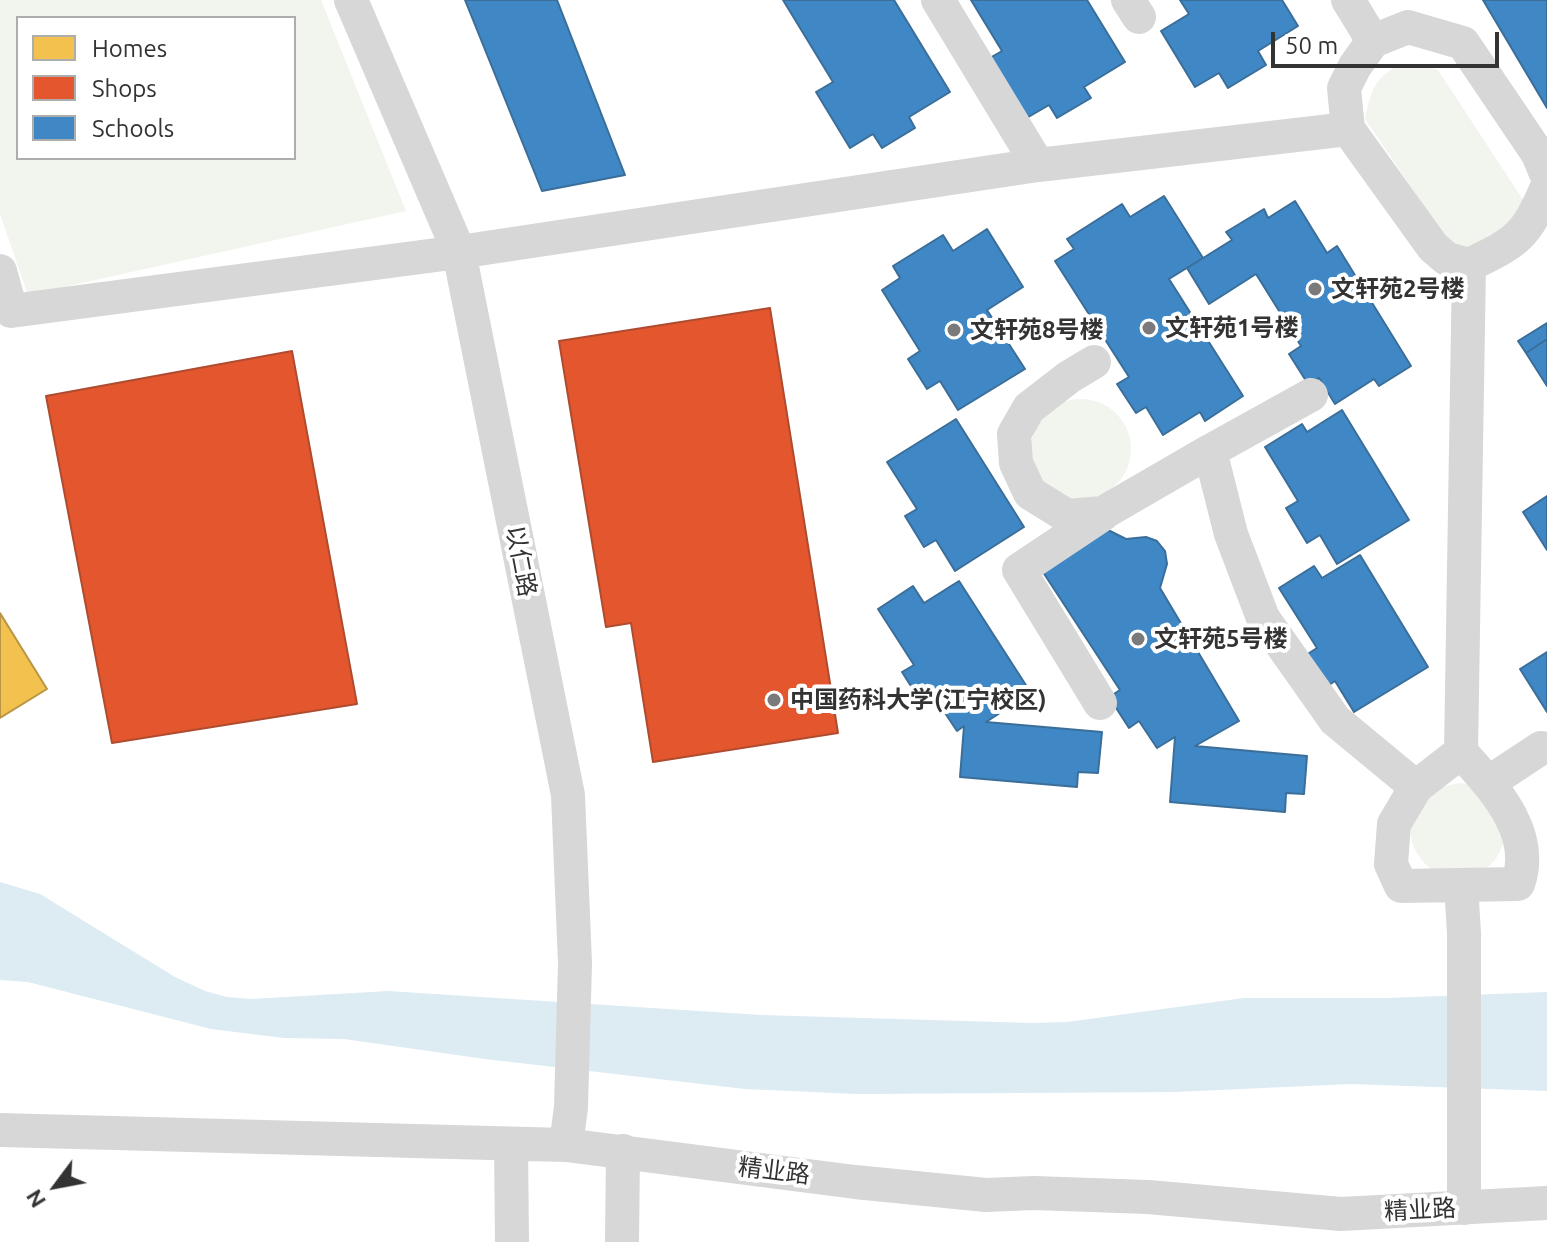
<!DOCTYPE html>
<meta charset="utf-8">
<style>
body{margin:0}
#map{position:relative;width:1547px;height:1242px;overflow:hidden;background:#fff;font-family:Ubuntu,sans-serif}
canvas{display:block}
.legend{position:absolute;left:16px;top:16px;width:280px;height:144px;box-sizing:border-box;background:#fff;border:2px solid #adadad;margin:0;padding:10px 14px;list-style:none;font-size:24px;color:#333}
.legend li{display:flex;align-items:center;gap:16px;height:40px}
.legend b{width:40px;border:2px solid #adadad}
.north{position:absolute;left:16px;top:1146px;width:80px;height:80px;-webkit-text-stroke:6px #fff;paint-order:stroke;rotate:238deg;font-size:22px;font-weight:700;line-height:32px;text-align:center;color:#333}
.north::after{content:'';display:block;margin:auto;width:28px;height:36px;background:#333;clip-path:polygon(50% 0,100% 100%,50% 72%,0 100%)}
.scale{position:absolute;left:1271px;top:32px;width:228px;height:36px;box-sizing:border-box;border:4px solid #333;border-top:0;padding-left:10px;font-size:24px;line-height:28px;white-space:nowrap;color:#333;-webkit-text-stroke:6px #fff;paint-order:stroke}
</style>
<div id="map">
<canvas width="1547" height="1242"></canvas>
<ul class="legend">
<li><b style="height:22px;background:#f2c14e"></b>Homes</li>
<li><b style="height:22px;background:#e4572e"></b>Shops</li>
<li><b style="height:22px;background:#3f88c5"></b>Schools</li>
</ul>
<div class="north">N</div>
<div class="scale">50 m</div>
</div>
<script>
const g = document.querySelector('canvas').getContext('2d');
g.lineJoin = 'round';
function fill(path, color) {
  g.fillStyle = color;
  g.fill(path, 'evenodd');
}
function trace(path, color, width, dash) {
  g.strokeStyle = color;
  g.lineWidth = width;
  g.lineCap = dash ? 'butt' : 'round';
  g.setLineDash(dash || []);
  g.stroke(path);
}
function drawText(font, color, halo, rows, align = 'center') {
  g.font = font + ' Ubuntu,"Noto Sans SC",sans-serif';
  g.lineWidth = 8;
  g.setLineDash([]);
  g.textBaseline = 'middle';
  g.strokeStyle = halo;
  g.fillStyle = color;
  for (const [text, x, y, turn = 0] of rows) {
    g.save();
    g.translate(x, y);
    g.rotate((+turn || 0) * Math.PI / 180);
    g.textAlign = isNaN(turn) ? turn : align;
    if (halo) g.strokeText(text, 0, 0);
    g.fillText(text, 0, 0);
    g.restore();
  }
}
fill(new Path2D(`
 M0,0H321L406,211L28,295L0,214ZM18,18H294V158H18Z
 M1400,64H1419L1438,70L1525,203L1506,243L1455,252L1365,119C1371,91 1374,78 1400,64Z
 M1031 449a50 50 0 1 1 100 0a50 50 0 1 1-100 0Z
 M1461,783L1478,787L1505,838C1497,863 1488,873 1462,872C1455,872 1444,874 1437,872C1430,870 1423,862 1419,856C1396,822 1425,786 1461,783Z`), '#f1f5ed');
fill(new Path2D(`
 M0,882L40,894L175,977L205,991L227,997L251,999L388,991L761,1015L1032,1023L1067,1022L1244,998H1388L1547,992V1091L1351,1084L1175,1092L857,1094L745,1089L485,1059L344,1039L284,1038L211,1029L28,982L0,980Z`), '#ddebf3');
const homes = new Path2D(`
 M0,613L47,689L0,718Z`);
fill(homes, '#f2c14e');
trace(homes, '#b99646', 2);
const shops = new Path2D(`
 M770,308L838,733L653,762L631,623L606,627L559,341Z
 M292,351L357,704L112,743L46,396Z`);
fill(shops, '#e4572e');
trace(shops, '#af4c30', 2);
const schools = new Path2D(`
 M465,0H557L625,175L542,191Z
 M783,0H894L950,92L909,117L915,128L882,148L873,134L850,148L816,92L833,82Z
 M971,0H1087L1125,62L1084,87L1091,98L1057,118L1049,105L1025,119L988,59L1002,51Z
 M1180,0H1282L1298,26L1258,51L1266,65L1228,88L1219,73L1195,87L1161,31L1189,14Z
 M1483,0H1547V108Z
 M1164,196L1203,258L1169,279L1243,396L1205,421L1200,412L1163,435L1146,407L1136,413L1117,384L1129,377L1055,261L1074,249L1067,239L1122,204L1130,217Z
 M1295,201L1327,253L1337,246L1411,366L1379,386L1374,379L1335,404L1319,378L1308,384L1289,354L1301,346L1256,274L1209,304L1187,268L1232,240L1226,232L1264,209L1268,218Z
 M987,229L1023,287L987,310L1025,369L958,410L940,381L927,389L908,359L920,351L882,290L900,278L893,266L943,235L953,251Z
 M1547,323V339L1526,353L1518,341Z
 M1547,339V386L1526,353Z
 M1342,410L1409,520L1337,564L1320,535L1307,543L1286,508L1298,501L1265,447L1302,424L1307,432Z
 M956,419L1024,527L955,571L936,540L924,547L905,516L917,509L887,462Z
 M1547,496V550L1523,512Z
 M1108,530L1126,539L1146,537L1157,541L1165,551L1167,564L1160,588L1239,721L1195,746L1307,756L1304,794L1286,793L1285,812L1170,802L1175,737L1157,748L1139,721L1129,728L1109,697L1120,690L1039,566Z
 M1360,555L1428,667L1354,712L1335,681L1326,687L1306,655L1317,648L1279,588L1314,566L1322,578Z
 M959,581L1031,693L986,722L1102,732L1098,773L1078,772L1077,787L960,777L964,726L957,731L933,695L921,702L902,672L914,665L878,609L913,586L924,603Z
 M1547,652V712L1520,669Z`);
fill(schools, '#3f88c5');
trace(schools, '#3b6e99', 2);
trace(new Path2D(`
 M351,0L459,252L568,795L575,963L571,1107L566,1145
 M938,0L1038,165
 M1128,0L1139,17
 M1348,0L1373,41
 M1547,176L1538,154L1463,43L1408,27L1373,41L1355,66L1344,88L1348,129L1433,247L1447,259L1469,265C1518,241 1525,238 1547,187
 M0,271L11,311L459,252L1038,165L1348,129
 M1094,362L1069,377L1029,408L1014,434L1016,463L1030,493L1067,516L1103,513L1210,451
 M1311,395L1210,451L1231,534L1263,618L1335,720L1416,787
 M1100,703L1019,570L1103,514
 M1461,752L1416,787L1394,824L1391,864L1401,886L1518,884C1536,832 1494,789 1461,752L1469,265
 M1488,783L1541,748
 M1461,885L1464,933V1208
 M0,1130L566,1145L855,1182L986,1195L1034,1193L1148,1197L1341,1214L1547,1203
 M511,1145L512,1242
 M622,1242L623,1151`), '#d7d7d7', 34);
for (const [x, y, r, color] of [
 [1315,289,8,"#7a7a7a"],
 [1149,328,8,"#7a7a7a"],
 [954,330,8,"#7a7a7a"],
 [1138,639,8,"#7a7a7a"],
 [774,700,8,"#7a7a7a"]
]) {
  const dot = new Path2D();
  dot.arc(x, y, r, 0, 2 * Math.PI);
  g.fillStyle = color;
  g.fill(dot);
  trace(dot, '#fff', 3);
}
drawText('bold 24px', '#333', '#fff', [
 ["文轩苑2号楼",1331,289],
 ["文轩苑1号楼",1165,328],
 ["文轩苑8号楼",970,330],
 ["文轩苑5号楼",1154,639],
 ["中国药科大学(江宁校区)",790,700]
], 'left');
drawText('24px', '#333', '#fff', [
 ["以仁路",521,561,79],
 ["精业路",774,1171,7],
 ["精业路",1420,1210,-3]
]);
</script>
